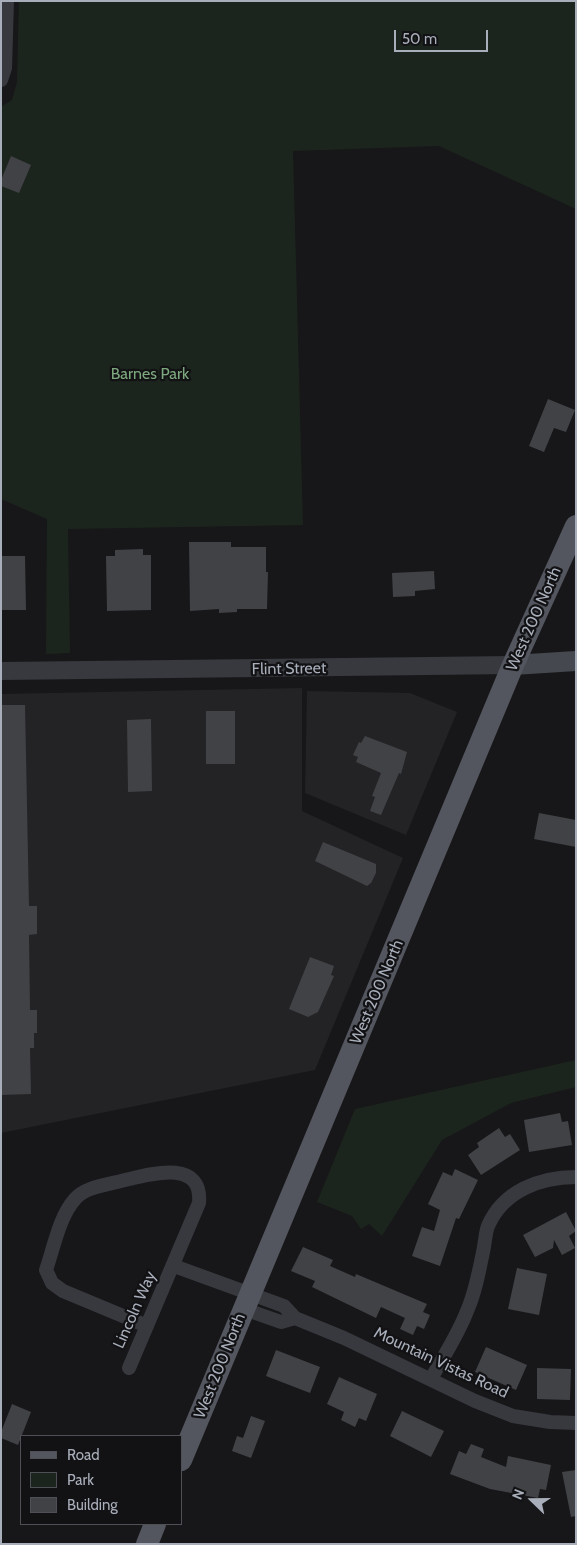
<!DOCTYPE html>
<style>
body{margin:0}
#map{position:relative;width:577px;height:1545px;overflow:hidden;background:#171719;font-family:Cabin,sans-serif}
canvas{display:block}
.frame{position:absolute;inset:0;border:2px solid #a8aeba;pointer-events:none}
.legend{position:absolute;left:20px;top:1435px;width:162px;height:90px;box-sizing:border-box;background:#121214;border:1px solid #4e5056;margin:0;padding:6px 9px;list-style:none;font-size:15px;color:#a8aeba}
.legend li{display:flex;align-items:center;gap:10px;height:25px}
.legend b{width:25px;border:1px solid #4e5056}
.north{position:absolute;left:507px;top:1475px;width:50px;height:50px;-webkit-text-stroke:4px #121214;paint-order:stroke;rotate:292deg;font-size:14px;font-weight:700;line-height:20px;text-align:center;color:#a8aeba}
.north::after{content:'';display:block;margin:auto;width:18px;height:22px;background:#a8aeba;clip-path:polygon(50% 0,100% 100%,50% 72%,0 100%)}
.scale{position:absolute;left:394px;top:30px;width:94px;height:22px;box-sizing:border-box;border:2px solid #a8aeba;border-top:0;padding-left:6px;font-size:15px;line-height:18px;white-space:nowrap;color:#a8aeba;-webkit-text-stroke:4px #121214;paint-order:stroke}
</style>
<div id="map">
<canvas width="577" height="1545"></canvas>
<div class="frame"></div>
<ul class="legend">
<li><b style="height:6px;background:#53565e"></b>Road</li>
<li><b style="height:14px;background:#1c251d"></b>Park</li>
<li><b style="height:14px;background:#414246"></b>Building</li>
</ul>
<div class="north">N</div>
<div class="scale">50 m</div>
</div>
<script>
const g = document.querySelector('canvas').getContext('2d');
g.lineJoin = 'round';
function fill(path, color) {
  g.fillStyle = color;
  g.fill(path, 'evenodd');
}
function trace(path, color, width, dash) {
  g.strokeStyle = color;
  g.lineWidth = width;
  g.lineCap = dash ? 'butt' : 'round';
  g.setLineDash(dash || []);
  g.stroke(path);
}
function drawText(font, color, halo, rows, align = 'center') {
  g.font = font + ' Cabin,sans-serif';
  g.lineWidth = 4.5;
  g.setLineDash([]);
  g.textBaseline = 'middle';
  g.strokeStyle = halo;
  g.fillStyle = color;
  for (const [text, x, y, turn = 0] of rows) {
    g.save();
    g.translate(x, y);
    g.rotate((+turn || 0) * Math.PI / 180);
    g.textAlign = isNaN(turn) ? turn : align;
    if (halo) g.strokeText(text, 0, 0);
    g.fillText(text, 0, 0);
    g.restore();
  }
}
fill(new Path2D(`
 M302,688V811L403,858L315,1070L1,1133V694Z
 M307,691L410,693L457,712L406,835L305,793Z`), '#232326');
fill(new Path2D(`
 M19,1H576V209L439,146L293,151L303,525L68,529L70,653L46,654L47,519L1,499V107L12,100L17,82Z
 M576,1060V1087L511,1103L442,1140L382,1236L369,1224L361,1229L352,1216L317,1202L355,1109Z`), '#1c251d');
fill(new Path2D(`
 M11,156L31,165L19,193L1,186V180Z
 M548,399L575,410L566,432L554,428L544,452L529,446Z
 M189,542H231V547H266V572H268L267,609H237V612L219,613V609L190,611Z
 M143,549V555H151V610L107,611L106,556H115V550Z
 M1,556H25L26,610H1Z
 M434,571L435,589L415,591V596L393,597L392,573Z
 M1,705H25L29,906H37V934L29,935L30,1010H37V1033H34V1048H30L31,1094L1,1095Z
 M206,711H235V764H206Z
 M151,719L152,791L128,792L127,720Z
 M365,736L407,752L401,774L399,773L381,815L370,811L375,797L372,796L381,773L356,762L358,757L353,755L359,742L361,743Z
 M539,813L576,820V847L534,839Z
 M323,842L376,864V873L371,883L367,886L315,861Z
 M310,957L334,966L331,975L334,976L318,1012L308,1017L289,1009Z
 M560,1113L562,1122L568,1121L572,1145L529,1152L524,1120Z
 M499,1128L505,1137L510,1134L520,1150L481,1175L468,1155L479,1147L477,1143Z
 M455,1169L478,1180L459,1219L456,1218L440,1266L412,1256L422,1227L434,1231L440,1210L428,1204L443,1172L452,1176Z
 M566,1212L576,1231L569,1236L575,1248L562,1255L554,1240L553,1248L535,1257L523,1235Z
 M303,1247L333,1260L330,1266L355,1277L356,1274L427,1304L423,1312L430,1315L424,1329L417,1326L413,1335L400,1329L405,1318L381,1307L376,1318L312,1287L315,1281L291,1271Z
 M517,1268L547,1274L539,1315L508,1309Z
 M486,1347L527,1365L516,1390L475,1372Z
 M276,1350L320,1367L310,1393L266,1376Z
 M537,1368L571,1369L570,1400L537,1399Z
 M339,1377L377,1394L366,1421L359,1418L355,1427L341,1420L344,1412L327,1404Z
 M12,1404L31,1412L18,1445L1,1438V1432Z
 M402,1411L444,1431L431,1457L390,1436Z
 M251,1416L265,1421L251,1458L232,1451L237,1436L243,1438Z
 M471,1444L484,1449L481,1457L506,1467L508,1456L551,1465L546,1490L540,1489L538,1498L490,1489L450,1474L459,1451L466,1454Z
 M576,1470V1516L571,1517L562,1472Z`), '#414246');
trace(new Path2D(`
 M1,80L5,68L7,1
 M174,1266L284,1306L295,1318L344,1338L475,1401L513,1416L550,1422L576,1423
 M244,1309L281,1322L295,1318
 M129,1368L199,1203C203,1157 147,1175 121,1181C106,1185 85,1187 75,1199C59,1217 54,1247 46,1270L52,1283L63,1291L147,1326
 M431,1379C443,1357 458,1335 467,1311C475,1293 479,1272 483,1252C485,1244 485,1234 488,1226C503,1191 540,1177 576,1177`), '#37393e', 14);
trace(new Path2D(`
 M1,671L513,665`), '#37393e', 18);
trace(new Path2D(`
 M513,665L576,661`), '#45484f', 20);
trace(new Path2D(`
 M181,1460L513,665L576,526
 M147,1544L155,1524`), '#53565e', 22);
drawText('16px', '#7da77e', '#121214', [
 ["Barnes Park",150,374]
]);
drawText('16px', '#a8aeba', '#121214', [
 ["West 200 North",534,619,-66],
 ["Flint Street",289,669,-1],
 ["West 200 North",377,992,-67],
 ["Lincoln Way",135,1310,-66],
 ["Mountain Vistas Road",441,1363,25],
 ["West 200 North",220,1366,-68]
]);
</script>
